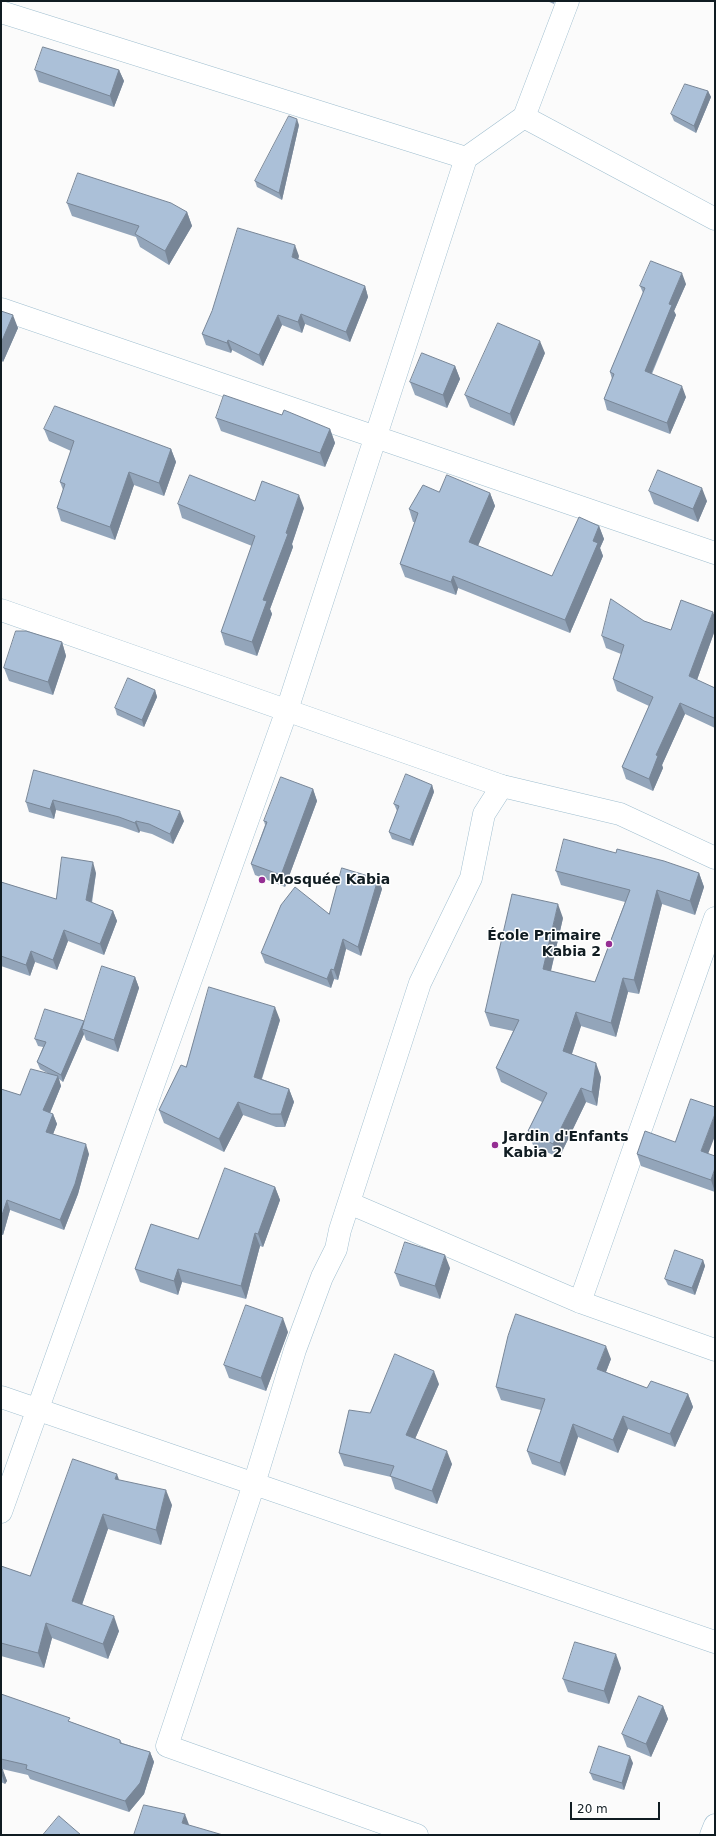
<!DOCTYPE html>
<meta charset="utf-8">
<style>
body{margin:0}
#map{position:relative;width:716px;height:1836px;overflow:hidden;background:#fbfbfb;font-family:"DejaVu Sans",sans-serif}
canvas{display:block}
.frame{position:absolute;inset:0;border:2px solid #101c22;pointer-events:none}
.scale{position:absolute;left:570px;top:1802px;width:90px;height:18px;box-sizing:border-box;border:2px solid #101c22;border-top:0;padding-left:5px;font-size:12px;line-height:14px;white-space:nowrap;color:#101c22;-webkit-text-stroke:3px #fff;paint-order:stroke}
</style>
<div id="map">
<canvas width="716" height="1836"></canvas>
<div class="frame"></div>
<div class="scale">20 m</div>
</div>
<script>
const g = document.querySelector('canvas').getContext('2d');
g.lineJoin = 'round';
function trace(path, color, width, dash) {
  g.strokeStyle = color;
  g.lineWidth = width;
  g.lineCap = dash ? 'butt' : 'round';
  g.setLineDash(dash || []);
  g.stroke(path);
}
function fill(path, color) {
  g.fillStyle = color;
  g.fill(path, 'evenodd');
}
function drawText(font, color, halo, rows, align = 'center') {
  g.font = font + ' "DejaVu Sans",sans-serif';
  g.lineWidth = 3;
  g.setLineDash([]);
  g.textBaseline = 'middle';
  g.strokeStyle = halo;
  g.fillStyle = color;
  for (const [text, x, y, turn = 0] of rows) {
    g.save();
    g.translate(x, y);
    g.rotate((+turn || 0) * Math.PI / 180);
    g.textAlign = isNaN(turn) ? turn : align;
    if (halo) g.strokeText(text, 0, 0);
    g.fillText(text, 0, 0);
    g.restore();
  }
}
const street = new Path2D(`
 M1,12L466,158
 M524,117L715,219
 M1,309L715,553
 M349,1203L580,1302L715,1350
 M580,1302L715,918
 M1,1397L715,1642
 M1,1512L287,710L466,158L524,117L568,1
 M417,1835L167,1746L254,1484L295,1350L322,1277L336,1249L340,1230L420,983L471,878L484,814L502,786`);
const secondary = new Path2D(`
 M1,610L502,786L620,814L715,858
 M711,1835L715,1825`);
trace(street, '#9fbecf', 23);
trace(secondary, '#9fbecf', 23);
trace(street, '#fff', 22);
trace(secondary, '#fff', 22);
fill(new Path2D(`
 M547,1H555L554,4Z
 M35,70H119L124,81L114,107L39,82Z
 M708,91L711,97L696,133L674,121L671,114Z
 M299,125L282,200L257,187L255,181Z
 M67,203L187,212L192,226L169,265L140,247L136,237L72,216Z
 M299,256L298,260L365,286L368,297L350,342L305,324L302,333L282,325L263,366L232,350L231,353L206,345L202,334Z
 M686,284L674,311L676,315L652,374L686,397L670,434L607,410L604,399L612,379L610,372L643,293L640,286Z
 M1,311L18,328L3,362L1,360Z
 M545,353L514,426L470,407L465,395Z
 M455,366L460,379L447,408L415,395L410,382Z
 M216,418L330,429L335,443L325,467L221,431Z
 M44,429L171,449L176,462L164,496L134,485L115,540L61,521L57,508L63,490L60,482L71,451L49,441Z
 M649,491L707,501L698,522L654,504Z
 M439,492L490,493L495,506L478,546L552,576L599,526L604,539L600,548L603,556L570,633L458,588L456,595L405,577L400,564L415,522H413L409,509Z
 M255,501L304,508L292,544L293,547L270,609L272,614L257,656L225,645L221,632L252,546L182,518L178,504Z
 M644,621L671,630H715L697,680L715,688V728L685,714L662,765L663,768L653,791L626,779L622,767L649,706L617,691L613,679L621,654L606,648L602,636Z
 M62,642L66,656L53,695L9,681L4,668Z
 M155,690L157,697L144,727L117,715L115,708Z
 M34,770L184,821L173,844L152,834L140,831L139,833L122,827L56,810L54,819L29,812L26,802Z
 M432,785L434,792L413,846L392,839L389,832L397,811L394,804Z
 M313,789L317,801L285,887L255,875L251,864L265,825L264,821Z
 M616,853L699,873L704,887L695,915L662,904L639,994L628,992L616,1037L581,1026L572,1054L601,1077L597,1106L586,1102L559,1158L533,1145L528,1131L542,1102L501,1082L496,1068L513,1031L490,1026L485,1012L563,918L551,971L595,982L625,902L561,885L556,871Z
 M96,873L92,903L113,911L117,921L104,955L68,941L57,970L35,962L30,976L1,966V882L56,899Z
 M378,879L382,889L361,956L346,949L338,980L334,979L331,988L265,963L261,953L329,914Z
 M135,977L139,988L118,1052L86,1040L84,1034L63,1082L59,1079L61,1086L50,1113L53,1114L57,1124L53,1134L89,1154L78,1194L64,1230L10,1210L3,1235H1V1089L20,1095L49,1074L40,1069L37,1062L43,1047L38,1046L35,1039L84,1022Z
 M280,1020L262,1079L289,1089L294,1102L285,1127H276L243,1115L224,1152L164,1123L159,1110L186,1067Z
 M637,1154H709L715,1192L641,1166Z
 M275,1187L280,1200L263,1247L260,1246L246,1299L182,1282L178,1295L140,1282L135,1269L198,1239Z
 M703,1260L705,1266L695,1295L668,1285L665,1279Z
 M450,1268L440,1299L400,1286L395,1273Z
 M288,1332L266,1391L229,1378L224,1365Z
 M611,1359L606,1372L647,1388L688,1394L693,1407L675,1447L628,1429L618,1453L578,1437L565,1476L532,1464L527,1451L541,1410L501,1400L496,1387Z
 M439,1384L415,1439L452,1464L437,1504L395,1489L391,1477L344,1466L339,1453L370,1413Z
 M119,1480L172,1505L161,1545L108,1529L82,1605L119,1631L108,1659L52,1638L44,1668L1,1656V1566L30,1576Z
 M621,1668L609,1704L568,1692L563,1679Z
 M1,1694L71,1722L120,1740L122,1743L150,1752L154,1762L144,1794L129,1812L30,1779L28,1775L2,1769L7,1781L5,1784L1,1782Z
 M663,1706L668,1719L651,1757L627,1747L622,1734Z
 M633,1763L624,1790L593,1780L590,1773Z`), '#93a5ba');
fill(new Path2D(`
 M119,70L124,81L114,107L110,96Z
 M708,91L711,97L696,133L694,126Z
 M297,119L299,125L282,200L279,193Z
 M187,212L192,226L169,265L165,251Z
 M295,245L299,256L295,268L292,257Z
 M682,273L686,284L674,311L676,315L648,381L645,371L669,304Z
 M365,286L368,297L350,342L346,332Z
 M301,314L305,324L302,333L298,322Z
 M13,315L18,328L3,362L1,355V343Z
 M278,315L282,325L263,366L259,355Z
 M228,340L232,350L231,353L227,343Z
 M540,341L545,353L514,426L510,414Z
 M455,366L460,379L447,408L443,395Z
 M682,386L686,397L670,434L667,423Z
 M330,429L335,443L325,467L320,453Z
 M171,449L176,462L164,496L159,483Z
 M129,472L134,485L115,540L110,527Z
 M702,488L707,501L698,522L693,509Z
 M490,493L495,506L474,555L469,542Z
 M299,495L304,508L292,544L293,547L270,609L272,614L257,656L252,642L263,600Z
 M599,526L604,539L600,548L603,556L570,633L565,620L593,541Z
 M453,576L458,588L456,595L451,582Z
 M713,612L715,617V630L694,688L689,676Z
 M62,642L66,656L53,695L48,682Z
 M155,690L157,697L144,727L142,720Z
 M680,703L685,714L662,765L663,768L653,791L649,779L656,755Z
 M432,785L434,792L413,846L410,840Z
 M313,789L317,801L285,887L281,875Z
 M53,800L56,810L54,819L50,809Z
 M180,811L184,821L173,844L170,834Z
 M136,821L140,831L139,833L135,823Z
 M93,862L96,873L90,911L86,900Z
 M699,873L704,887L695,915L690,901Z
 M378,879L382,889L361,956L358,947Z
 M657,890L662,904L639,994L634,980Z
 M558,904L563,918L548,983L543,969Z
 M113,911L117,921L104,955L100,944Z
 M64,930L68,941L57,970L53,960Z
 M343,939L346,949L338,980L334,970Z
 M31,951L35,962L30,976L26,965Z
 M331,969L334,979L331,988L327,979Z
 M135,977L139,988L118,1052L114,1040Z
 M623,978L628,992L616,1037L611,1023Z
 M275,1007L280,1020L258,1090L254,1077Z
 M576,1012L581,1026L568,1065L563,1051Z
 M84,1021L86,1028L82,1029L84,1034L63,1082L61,1075Z
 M596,1063L601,1077L597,1106L592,1092Z
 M58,1076L61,1086L47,1120L43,1110Z
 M581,1088L586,1102L559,1158L553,1144Z
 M289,1089L294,1102L285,1127L281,1114Z
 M238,1102L243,1115L224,1152L219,1139Z
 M53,1114L57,1124L50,1142L46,1132Z
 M715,1114V1136L705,1162L701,1151Z
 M86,1144L89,1154L78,1194L64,1230L60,1220Z
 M715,1168V1192L711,1180Z
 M275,1187L280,1200L263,1247L258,1234Z
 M7,1200L10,1210L3,1235L1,1231V1218Z
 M255,1233L260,1246L246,1299L241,1286Z
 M445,1255L450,1268L440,1299L435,1286Z
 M703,1260L705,1266L695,1295L692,1288Z
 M178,1269L182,1282L178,1295L174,1281Z
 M283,1318L288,1332L266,1391L261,1378Z
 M606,1346L611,1359L602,1382L597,1369Z
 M434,1371L439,1384L411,1448L406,1435Z
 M688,1394L693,1407L675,1447L670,1434Z
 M623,1416L628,1429L618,1453L613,1440Z
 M573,1424L578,1437L565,1476L560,1463Z
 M447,1451L452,1464L437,1504L432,1491Z
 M117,1474L122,1488L115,1479Z
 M166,1490L172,1505L161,1545L156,1530Z
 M103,1514L108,1529L78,1616L72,1601Z
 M114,1616L119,1631L108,1659L103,1644Z
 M46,1623L52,1638L44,1668L38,1653Z
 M616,1654L621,1668L609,1704L604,1691Z
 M663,1706L668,1719L651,1757L646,1744Z
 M150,1752L154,1762L144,1794L129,1812L125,1801Z
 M630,1756L633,1763L624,1790L622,1783Z
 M3,1770L7,1781L5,1784L1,1773Z
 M185,1814L191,1830L182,1823Z`), '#788697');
const building = new Path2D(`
 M43,47L119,70L110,96L35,70Z
 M685,84L708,91L694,126L671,114Z
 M289,116L297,119L279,193L255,181Z
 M78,173L171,203L187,212L165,251L135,234L139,226L67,203Z
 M238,228L295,245L292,257L365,286L346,332L301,314L298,322L278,315L259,355L228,340L227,343L202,334L212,311Z
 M651,261L682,273L669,304L672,305L645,371L682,386L667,423L604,399L614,374L610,372L645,288L640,286Z
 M1,311L13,315L1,343Z
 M498,323L540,341L510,414L465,395Z
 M422,353L455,366L443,395L410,382Z
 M224,395L282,415L284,410L330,429L320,453L216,418Z
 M55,406L171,449L159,483L129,472L110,527L57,508L65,484L60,482L74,441L44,429Z
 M658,470L702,488L693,509L649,491Z
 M190,475L255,501L262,481L299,495L286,533L288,534L263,600L267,601L252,642L221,632L255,536L178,504Z
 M447,475L490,493L469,542L552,576L579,517L599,526L593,541L598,543L565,620L453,576L451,582L400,564L418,513L409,509L423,485L439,492Z
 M611,599L644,621L671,630L681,600L713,612L689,676L715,688V716L714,718L680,703L656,755L658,756L649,779L622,767L653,697L613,679L624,645L602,636Z
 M16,631H26L62,642L48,682L4,668Z
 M128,678L155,690L142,720L115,708Z
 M34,770L180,811L170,834L149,824L136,821L135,823L119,817L53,800L50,809L26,802Z
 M406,774L432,785L410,840L389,832L399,806L394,804Z
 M281,777L313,789L281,875L251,864L267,822L264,821Z
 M564,839L616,853L617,849L664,861L699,873L690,901L657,890L634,980L623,978L611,1023L576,1012L563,1051L596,1063L592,1092L581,1088L553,1144L528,1131L547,1093L496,1068L519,1020L485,1012L512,894L558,904L543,969L595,982L630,890L556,871Z
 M62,857L93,862L86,900L113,911L100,944L64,930L53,960L31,951L26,965L1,956V882L56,899Z
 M342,868L378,879L358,947L343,939L334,970L331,969L327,979L261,953L281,905L295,887L329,914Z
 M102,966L135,977L114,1040L82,1029Z
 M209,987L275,1007L254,1077L289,1089L281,1114H271L238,1102L219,1139L159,1110L181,1065L186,1067Z
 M45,1009L84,1021L61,1075L37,1062L46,1042L35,1039Z
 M31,1069L58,1076L43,1110L53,1114L46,1132L86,1144L75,1184L60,1220L7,1200L1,1218V1089L20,1095Z
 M691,1099L715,1107V1114L701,1151L715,1156V1168L711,1180L637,1154L645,1131L675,1142Z
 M225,1168L275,1187L258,1234L255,1233L241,1286L178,1269L174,1281L135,1269L151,1224L198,1239Z
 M405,1242L445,1255L435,1286L395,1273Z
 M675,1250L703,1260L692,1288L665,1279Z
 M246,1305L283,1318L261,1378L224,1365Z
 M516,1314L606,1346L597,1369L647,1388L651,1381L688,1394L670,1434L623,1416L613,1440L573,1424L560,1463L527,1451L545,1399L496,1387L508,1336Z
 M395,1354L434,1371L406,1435L447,1451L432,1491L390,1476L394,1466L339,1453L349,1410L370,1413Z
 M73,1459L117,1474L115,1479L166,1490L156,1530L103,1514L72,1601L114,1616L103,1644L46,1623L38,1653L1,1643V1566L30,1576Z
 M575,1642L616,1654L604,1691L563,1679Z
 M1,1694L70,1718L68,1721L120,1740V1743L150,1752L140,1783L125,1801L26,1769L27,1765L1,1759Z
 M639,1696L663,1706L646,1744L622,1734Z
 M599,1746L630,1756L622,1783L590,1773Z
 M1,1768L3,1770L1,1773Z
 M144,1805L185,1814L182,1823L223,1835H134Z
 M59,1816L81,1835H43Z`);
fill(building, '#abc0d8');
trace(building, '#788697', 1);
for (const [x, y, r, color] of [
 [262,880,4,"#952e93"],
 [609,944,4,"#952e93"],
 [495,1145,4,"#952e93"]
]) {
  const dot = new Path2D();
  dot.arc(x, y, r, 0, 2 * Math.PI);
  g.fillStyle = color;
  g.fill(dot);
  trace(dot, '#fff', 1.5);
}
drawText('bold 14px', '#101c22', '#fff', [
 ["Mosquée Kabia",270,880],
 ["École Primaire",601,936,"right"],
 ["Kabia 2",601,952,"right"],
 ["Jardin d'Enfants",503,1137],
 ["Kabia 2",503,1153]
], 'left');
</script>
